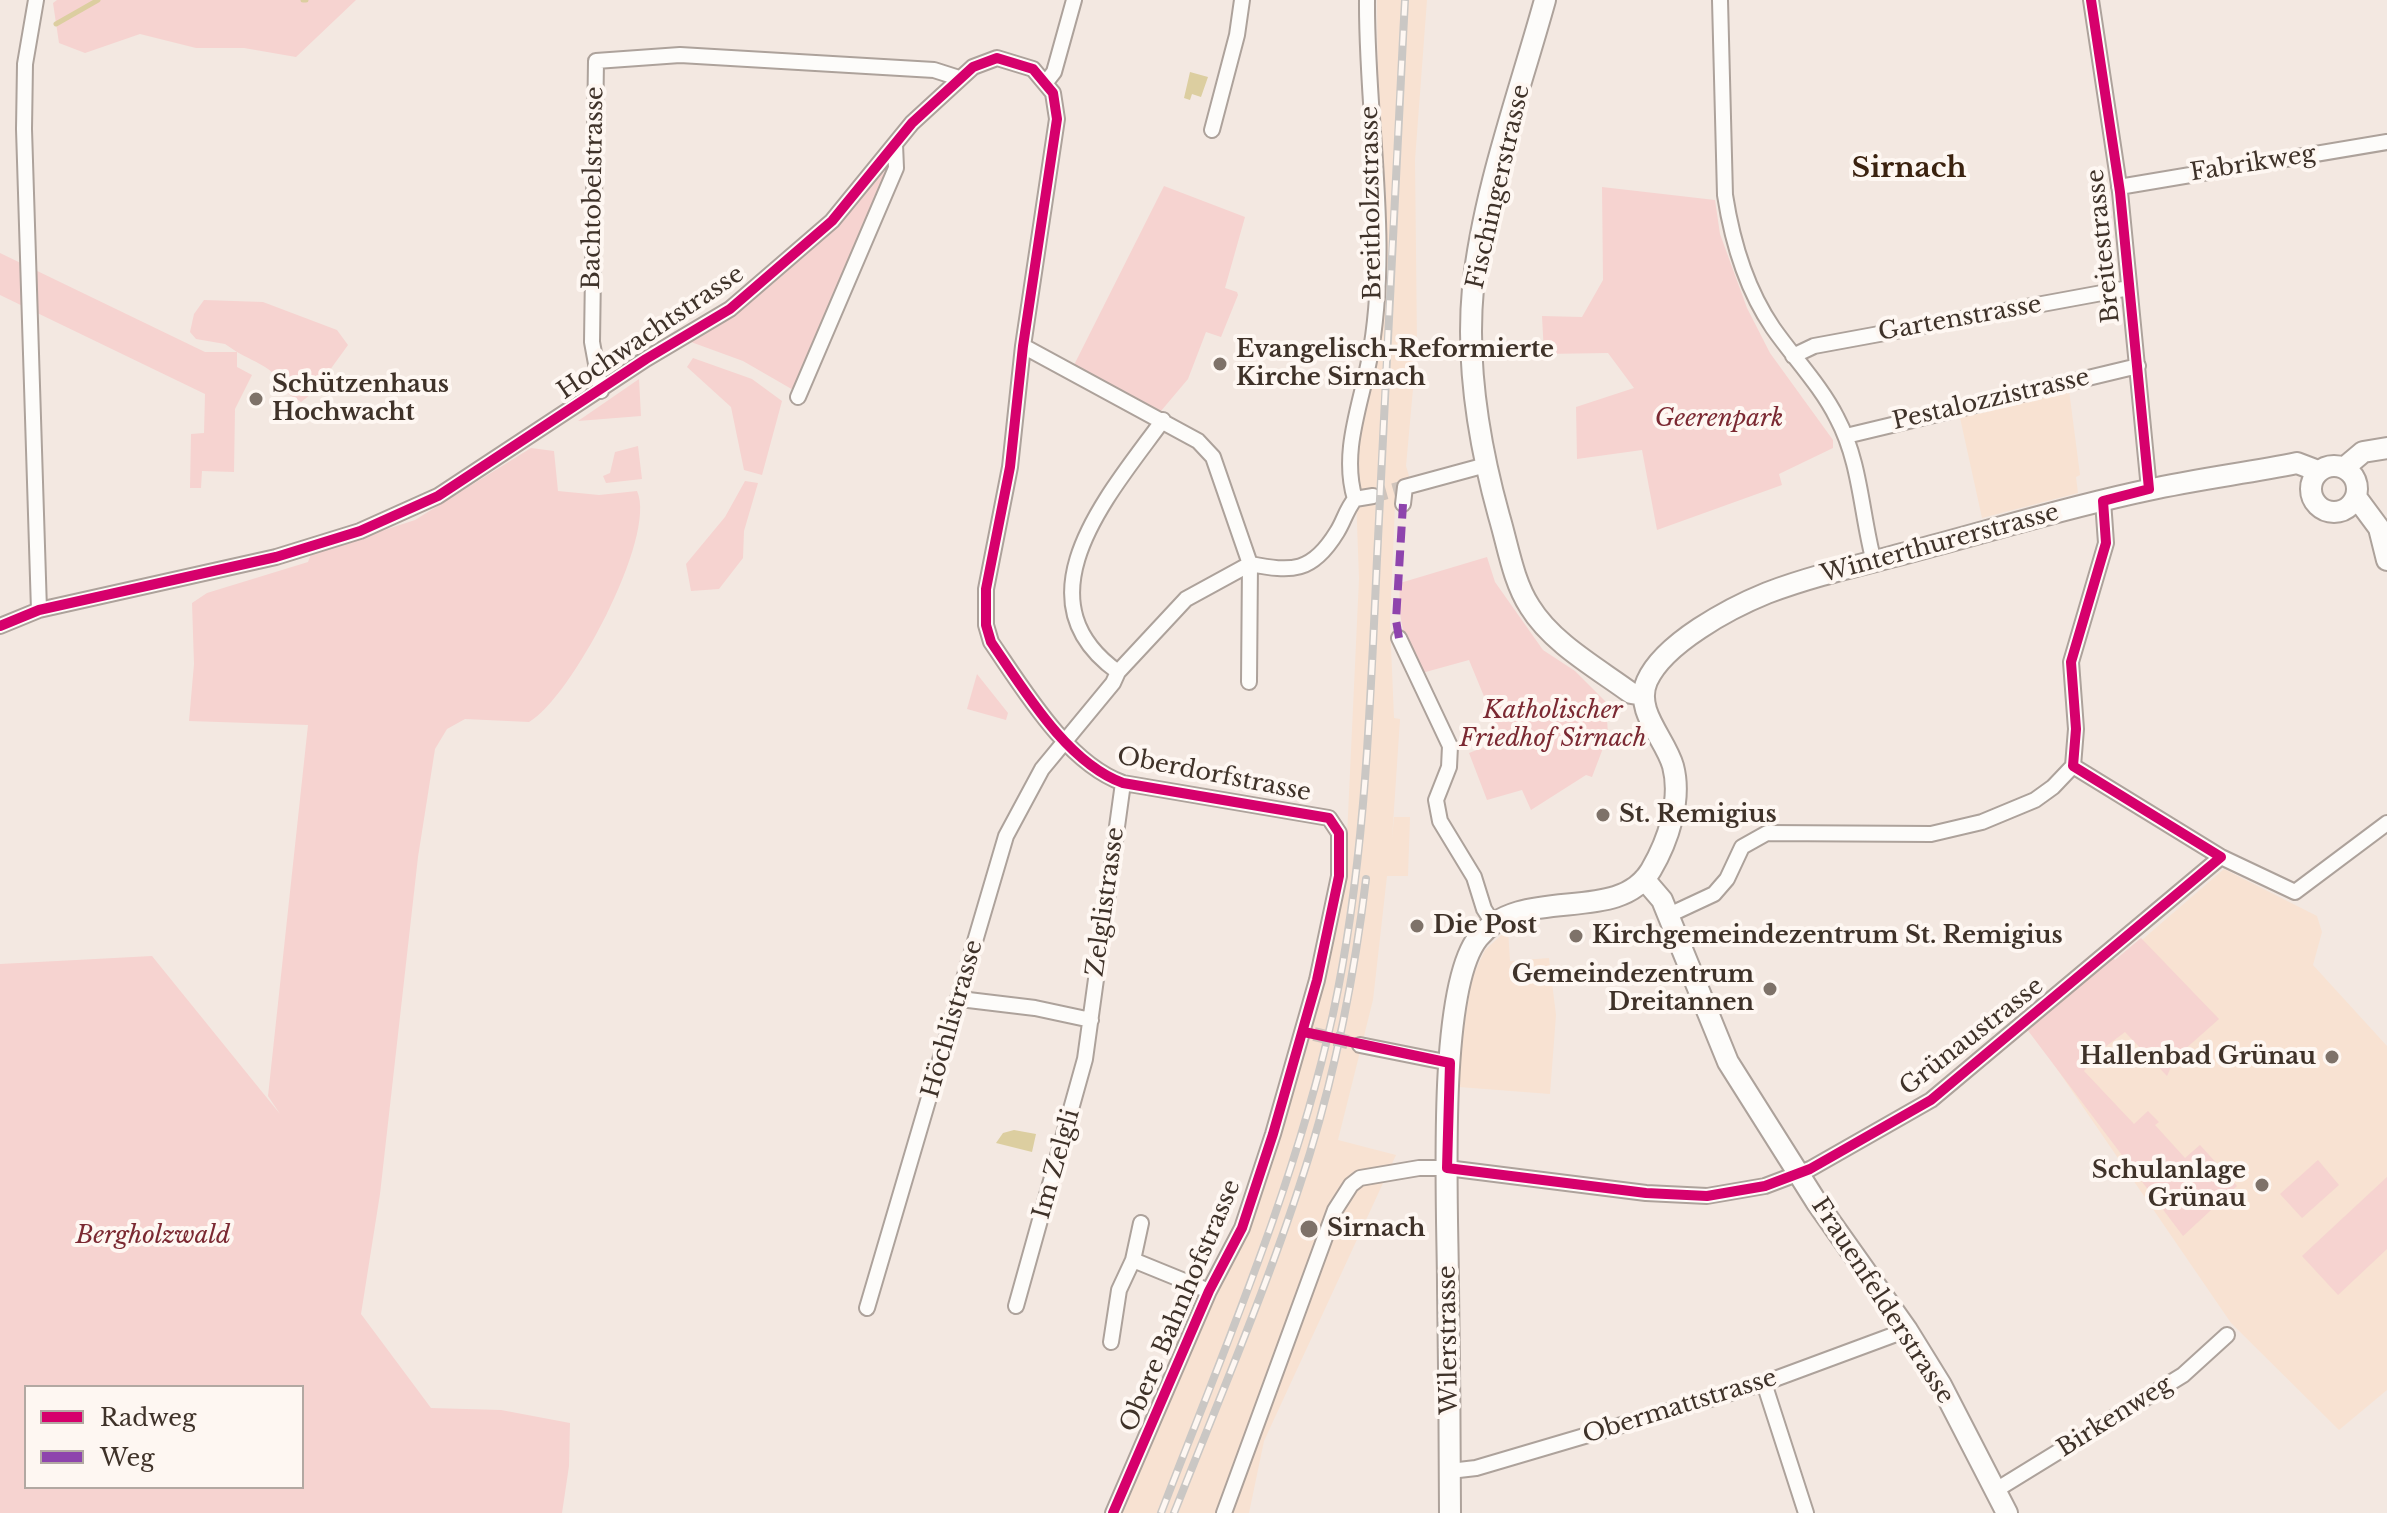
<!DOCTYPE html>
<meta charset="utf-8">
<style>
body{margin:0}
#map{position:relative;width:2387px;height:1513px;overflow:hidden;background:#f3e8e1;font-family:"Libre Baskerville",serif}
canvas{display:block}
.legend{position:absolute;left:24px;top:1385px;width:280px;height:104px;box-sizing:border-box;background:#fef7f2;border:2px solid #b2a8a2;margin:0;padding:10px 14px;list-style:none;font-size:24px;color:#3f3229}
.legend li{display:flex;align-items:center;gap:16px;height:40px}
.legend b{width:40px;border:2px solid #b2a8a2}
</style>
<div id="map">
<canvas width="2387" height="1513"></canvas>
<ul class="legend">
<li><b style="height:10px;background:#d6006c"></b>Radweg</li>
<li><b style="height:10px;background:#8e44ad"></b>Weg</li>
</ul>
</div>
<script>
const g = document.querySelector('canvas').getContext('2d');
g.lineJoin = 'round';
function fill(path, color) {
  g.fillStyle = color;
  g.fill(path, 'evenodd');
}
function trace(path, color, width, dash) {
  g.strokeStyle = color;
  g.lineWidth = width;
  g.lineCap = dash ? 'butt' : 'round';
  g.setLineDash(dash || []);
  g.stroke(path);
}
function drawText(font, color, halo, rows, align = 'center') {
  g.font = font + ' "Libre Baskerville",serif';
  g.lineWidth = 8;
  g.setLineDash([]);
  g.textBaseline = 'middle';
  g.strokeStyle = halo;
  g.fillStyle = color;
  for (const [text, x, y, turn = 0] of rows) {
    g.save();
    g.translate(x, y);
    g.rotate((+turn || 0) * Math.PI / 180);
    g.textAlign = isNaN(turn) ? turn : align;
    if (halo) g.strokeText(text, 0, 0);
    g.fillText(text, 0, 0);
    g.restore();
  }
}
fill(new Path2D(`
 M1377,0H1427L1415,160L1417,345L1406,466L1410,479L1396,482L1390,622L1394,718L1400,719L1392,839L1394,817H1410L1408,876H1387L1373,1000L1338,1140L1396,1155L1264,1441L1249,1513H1123L1214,1296L1253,1220L1301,1058L1346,858L1359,579L1355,468L1378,336L1386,196L1378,99Z
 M2069,390L2080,475L2076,477L2078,493L1982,518L1959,413Z
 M2224,869L2317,916L2322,932L2313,965L2387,1046V1390L2339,1430L2231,1323L2033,1034Z
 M1508,929L1510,961L1549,958L1556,1015L1550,1094L1459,1087L1462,1039L1472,978L1485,950Z`), '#f8e2d2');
fill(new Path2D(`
 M57,0H356L296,57L244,48H196L140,34L85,53L59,43L53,3Z
 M885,171L889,175L795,391L743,361L691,342C767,298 827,236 885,171Z
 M1164,186L1245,217L1225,288L1237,292L1238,295L1221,337L1206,332L1188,379L1161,411L1074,365Z
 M1602,187L1715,200L1720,234L1747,308L1770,353L1833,440V448L1779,474L1782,485L1657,530L1642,450L1577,459L1576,407L1634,388L1608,353L1544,354L1542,316L1582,317L1603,280Z
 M0,253L205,352H237L225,344L196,339L190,332L194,314L204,300L263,302L337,330L348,345L314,392L301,402L285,392C279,369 256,363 237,352V367L252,375L235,409L234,472L202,471L201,488H190L191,434L204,433L205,394L0,295Z
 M693,358L752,379L782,401L762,475L744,470L731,407L687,367Z
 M639,379L641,416L578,421Z
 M638,446L642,479L606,483L603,476L610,473L615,452Z
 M531,448L554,451L558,491L599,495L637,491C658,536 570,700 529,722L465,719L447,729L435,749L418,857L380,1194L361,1314L431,1408L501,1410L570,1423L569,1466L562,1513H0V964L152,956L280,1114L268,1096L308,725L189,721L194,664L192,603L207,593L308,562L311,554L415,520ZM26,1387H302V1487H26Z
 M745,481L758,483L744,531L743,558L719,589L691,591L686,564L725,517Z
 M1487,557L1495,582L1543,650L1575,671L1606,702L1608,735L1592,777L1586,775L1531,810L1522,790L1487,800L1469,753L1502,740L1469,660L1422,673C1403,638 1398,623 1400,583Z
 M977,674L1008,713L1006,720L967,709Z
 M2141,938L2219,1019L2175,1058L2167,1076L2125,1032L2101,1050L2084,1071L2134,1124L2148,1111L2159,1122L2155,1125L2185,1158L2200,1145L2237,1186L2183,1236L2023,1024L2109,953L2115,960Z
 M2318,1160L2339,1185L2302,1218L2280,1194Z
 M2387,1177V1249L2338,1295L2302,1256Z`), '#f6d3d0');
fill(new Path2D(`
 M1190,72L1208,77L1201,97L1192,94L1190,100L1184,98Z
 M1014,1130L1036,1134L1032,1152L996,1143L1003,1133Z`), '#dccea0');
trace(new Path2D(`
 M303,0H306
 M56,24L98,0`), '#dccea0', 5);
trace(new Path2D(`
 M1373,496L1405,487
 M1314,1034L1360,1045`), '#cfc4bc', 14, [14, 7]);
const street = new Path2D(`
 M36,0L25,64L24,129L39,610
 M1720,0L1725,195C1732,240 1747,290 1773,328C1794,358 1821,386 1837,418C1861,463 1861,514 1874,562
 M2091,0L2120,192L2149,489
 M1047,81L1054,72L1074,0
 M1212,130L1237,35L1242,0
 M2119,187L2387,142
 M1023,346L1198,441L1213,457L1250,564C1292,572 1312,573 1337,532C1344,521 1346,510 1355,499L1373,496
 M1793,356L1814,346L2129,288
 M601,391L592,342L596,61L680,55L934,70L959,78
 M798,397L896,168L895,144
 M1846,436L2138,366
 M1355,499C1341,453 1360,407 1369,361C1392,242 1366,120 1367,0
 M1403,504L1405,487L1486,465
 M0,626L39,610L276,557L360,531L438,496L646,359L730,309L832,221L912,123L973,67L997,58L1033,69L1053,93L1057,119L1023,346L1010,467L986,589V625L991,642C1024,690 1067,763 1123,783L1329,818L1339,833V876L1317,980L1273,1134L1242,1228L1209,1291L1113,1513
 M1399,638L1450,746L1449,767L1436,800L1440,821L1474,877L1484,909L1493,923
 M1118,672C1014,598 1112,491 1163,420
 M1249,682L1250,564
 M2073,766L2221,857L2295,892L2387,823
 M1669,915L1714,894L1727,879L1742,847L1767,833L1931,834L1982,822L2035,800L2053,787L2073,766L2076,729L2071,662L2106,543L2103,501
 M960,999L1035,1008L1091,1020
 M1360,1045L1450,1063
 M1133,1260L1141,1223
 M1016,1306L1085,1059L1123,783
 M867,1308L1006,836L1042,769L1113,683L1118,672L1186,599L1250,564
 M1111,1342L1119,1290L1133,1260L1209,1291
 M1764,1383L1806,1513
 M1450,1471L1476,1468L1764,1383L1907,1330
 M1996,1490L2183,1375L2227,1335
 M1224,1513L1335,1210L1351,1185L1360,1178L1419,1168H1447L1646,1193L1707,1196L1765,1186L1810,1169L1931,1100L2221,857`);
const secondary = new Path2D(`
 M1545,0C1519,94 1483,191 1473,288C1466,362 1479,444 1499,516C1508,546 1513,581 1530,607C1552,643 1597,668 1631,693L1643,695
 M2311 489a23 23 0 1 1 46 0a23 23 0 1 1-46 0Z
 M2344,468L2363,452L2387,448
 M2356,497L2379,528L2387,560
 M1644,879L1662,900L1728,1062L1817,1203L1907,1330L1941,1385L2007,1513
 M1450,1513C1450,1437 1449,1362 1448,1286C1448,1213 1436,991 1478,938C1522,883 1618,926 1651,870C1668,841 1682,800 1673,766C1665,738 1634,711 1647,681C1664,643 1730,608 1767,593C1817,574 1870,563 1921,549C1996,529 2072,506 2148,490C2197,479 2248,473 2297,463L2318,471`);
trace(street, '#ada29b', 18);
trace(secondary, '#ada29b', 24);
trace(street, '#fdfcfa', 14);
trace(secondary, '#fdfcfa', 20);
const rail = new Path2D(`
 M1161,1513C1224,1349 1295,1186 1333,1014C1365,865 1370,710 1377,559C1386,372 1395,186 1405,0
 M1174,1513C1221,1394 1272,1276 1310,1153C1337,1064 1355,971 1366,879`);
trace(rail, '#cac7c4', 8);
trace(rail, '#fef7f2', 5, [15]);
trace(new Path2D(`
 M1399,638L1396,620L1403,504`), '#8e44ad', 8, [16, 8]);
trace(new Path2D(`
 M0,626L39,610L276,557L360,531L438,496L646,359L730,309L832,221L912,123L973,67L997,58L1033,69L1053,93L1057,119L1023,346L1010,467L986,589V625L991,642C1024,690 1067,763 1123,783L1329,818L1339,833V876L1317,980L1273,1134L1242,1228L1209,1291L1113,1513
 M1304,1032L1450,1063L1447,1168L1646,1193L1707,1196L1765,1186L1810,1169L1931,1100L2221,857L2073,766L2076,729L2071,662L2106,543L2103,501L2149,489L2120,192L2091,0`), '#d6006c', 10);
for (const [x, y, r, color] of [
 [1220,364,8,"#7e7269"],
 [256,399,8,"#7e7269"],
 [1603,815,8,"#7e7269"],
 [1417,926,8,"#7e7269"],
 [1576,936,8,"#7e7269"],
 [1770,989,8,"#7e7269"],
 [2332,1057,8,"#7e7269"],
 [2262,1185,8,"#7e7269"],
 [1309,1229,10,"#7e7269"]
]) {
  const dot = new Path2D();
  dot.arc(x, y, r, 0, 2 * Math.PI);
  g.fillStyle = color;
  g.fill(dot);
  trace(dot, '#fef7f2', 3);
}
drawText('24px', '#3f3229', '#fef7f2', [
 ["Fabrikweg",2253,164,-9],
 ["Fischingerstrasse",1499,187,-77],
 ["Bachtobelstrasse",594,188,-89],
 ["Breitholzstrasse",1372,203,-91],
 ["Breitestrasse",2104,246,-96],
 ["Gartenstrasse",1960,319,-10],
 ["Hochwachtstrasse",651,333,-34],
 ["Pestalozzistrasse",1991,400,-13],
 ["Winterthurerstrasse",1940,544,-15],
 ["Oberdorfstrasse",1214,775,11],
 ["Zelglistrasse",1106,902,-82],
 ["Höchlistrasse",953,1019,-74],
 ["Grünaustrasse",1972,1037,-38],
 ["Im Zelgli",1057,1164,-74],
 ["Frauenfelderstrasse",1882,1301,57],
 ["Obere Bahnhofstrasse",1181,1306,-67],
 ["Wilerstrasse",1449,1340,-91],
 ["Obermattstrasse",1680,1407,-17],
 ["Birkenweg",2115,1417,-32]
]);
drawText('bold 24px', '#3f3229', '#fef7f2', [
 ["Evangelisch-Reformierte",1236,350],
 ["Kirche Sirnach",1236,378],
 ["Schützenhaus",272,385],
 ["Hochwacht",272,413],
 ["St. Remigius",1619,815],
 ["Die Post",1433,926],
 ["Kirchgemeindezentrum St. Remigius",1592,936],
 ["Gemeindezentrum",1754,975,"right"],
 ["Dreitannen",1754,1003,"right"],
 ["Hallenbad Grünau",2316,1057,"right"],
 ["Schulanlage",2246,1171,"right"],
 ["Grünau",2246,1199,"right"],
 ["Sirnach",1327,1229]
], 'left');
drawText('italic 24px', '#7b2932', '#fef7f2', [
 ["Geerenpark",1719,419],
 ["Katholischer",1553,711],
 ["Friedhof Sirnach",1553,739],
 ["Bergholzwald",153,1236]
]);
drawText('bold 28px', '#3b220f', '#fef7f2', [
 ["Sirnach",1909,169]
]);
</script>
